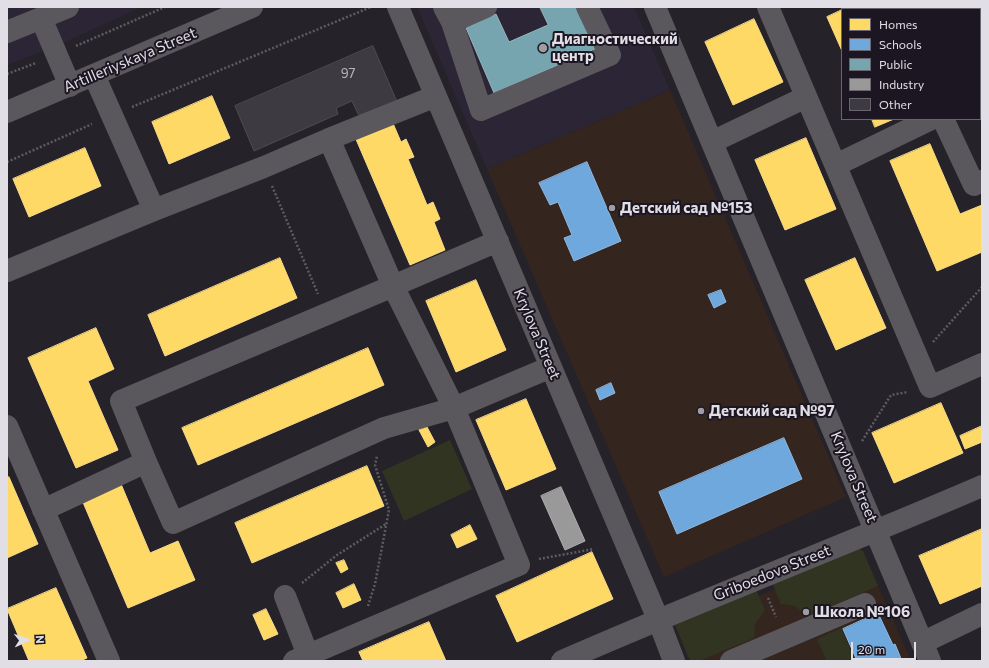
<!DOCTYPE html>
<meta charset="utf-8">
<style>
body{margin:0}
#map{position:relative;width:989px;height:668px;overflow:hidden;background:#252229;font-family:Commissioner,sans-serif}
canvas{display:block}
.frame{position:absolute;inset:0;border:8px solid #e1dee6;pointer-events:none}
.legend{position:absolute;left:841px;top:8px;width:140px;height:112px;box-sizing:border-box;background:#1b1622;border:1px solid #6a6670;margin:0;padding:5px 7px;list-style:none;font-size:12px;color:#e1dee6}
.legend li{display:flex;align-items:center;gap:8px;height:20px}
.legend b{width:20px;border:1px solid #6a6670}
.north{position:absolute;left:8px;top:620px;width:40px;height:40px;-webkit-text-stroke:3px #1b1622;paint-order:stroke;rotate:87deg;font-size:11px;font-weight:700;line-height:16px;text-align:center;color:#e1dee6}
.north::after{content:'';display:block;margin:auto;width:14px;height:18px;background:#e1dee6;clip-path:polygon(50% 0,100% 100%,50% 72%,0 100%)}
.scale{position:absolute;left:851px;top:642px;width:65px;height:18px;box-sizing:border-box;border:2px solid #e1dee6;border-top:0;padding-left:5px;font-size:12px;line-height:14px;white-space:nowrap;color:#e1dee6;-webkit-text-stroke:3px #1b1622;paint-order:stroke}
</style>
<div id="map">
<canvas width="989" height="668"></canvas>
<div class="frame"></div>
<ul class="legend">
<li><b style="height:11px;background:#ffd966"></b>Homes</li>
<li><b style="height:11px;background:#6fa8dc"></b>Schools</li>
<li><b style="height:11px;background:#76a5af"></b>Public</li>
<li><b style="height:11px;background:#999"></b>Industry</li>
<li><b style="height:11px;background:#3d3a42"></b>Other</li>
</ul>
<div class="north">N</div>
<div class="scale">20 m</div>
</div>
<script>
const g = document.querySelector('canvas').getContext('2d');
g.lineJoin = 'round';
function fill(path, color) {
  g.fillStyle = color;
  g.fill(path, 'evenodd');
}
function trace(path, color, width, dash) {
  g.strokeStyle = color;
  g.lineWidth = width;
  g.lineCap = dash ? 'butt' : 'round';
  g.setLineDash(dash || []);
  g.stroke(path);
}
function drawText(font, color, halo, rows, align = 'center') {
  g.font = font + ' Commissioner,sans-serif';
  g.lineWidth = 4;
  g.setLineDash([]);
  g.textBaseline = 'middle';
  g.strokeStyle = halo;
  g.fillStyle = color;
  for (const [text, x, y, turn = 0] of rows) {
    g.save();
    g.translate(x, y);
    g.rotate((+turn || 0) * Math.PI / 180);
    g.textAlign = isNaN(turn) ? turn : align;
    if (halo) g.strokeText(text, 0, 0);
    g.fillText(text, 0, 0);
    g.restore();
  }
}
fill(new Path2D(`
 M7,7H142L54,47L7,65Z
 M417,7H634L670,90L487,169Z`), '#2b2535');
fill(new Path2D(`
 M670,90L846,497L664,577L487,169Z
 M863,551L911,661H690L677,631Z`), '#34251f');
fill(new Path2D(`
 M450,440L472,489L404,521L382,471Z
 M849,542L863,551L878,586L808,616L795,606L781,604L769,576Z
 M753,583L765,610L755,624L754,638L699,661H690L675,625L670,627Z
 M841,628L855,661H827L817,639Z`), '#303421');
const homes = new Path2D(`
 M849,7H903V9H845Z
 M842,10V51L827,17Z
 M754,19L783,82L733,105L705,42Z
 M212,96L230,138L169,164L152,122Z
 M872,119H894L875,127Z
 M392,121L401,142L406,139L414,157L408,159L427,205L433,202L440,219L434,222L445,250L410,265L355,137Z
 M806,138L836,209L785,230L755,160Z
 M930,144L960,214L982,205V252L937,271L890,161Z
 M85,148L101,186L29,217L13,179Z
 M280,258L297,298L165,356L148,315Z
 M855,258L886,328L836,350L805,280Z
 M476,280L506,350L456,372L426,301Z
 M96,328L114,369L88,381L118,450L76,468L28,358Z
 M368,348L384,385L198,465L182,428Z
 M526,399L556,469L506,490L476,420Z
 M941,403L963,453L894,483L872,433Z
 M982,426V442L965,449L960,436Z
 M427,427L435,442L428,447L419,430Z
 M367,466L384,506L252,563L235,523Z
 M9,477L38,544L7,558V478Z
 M121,484L150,553L178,541L195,580L128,608L82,500Z
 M470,525L477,539L457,548L451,535Z
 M982,529V586L940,604L919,556Z
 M592,552L613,599L517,642L496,596Z
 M344,560L348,569L341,573L336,563Z
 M354,584L361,600L343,608L336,593Z
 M56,588L87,658L80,661H29L7,609Z
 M266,609L278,634L264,640L253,615Z
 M429,622L446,661H363L359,652Z`);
fill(homes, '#ffd966');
trace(homes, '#f6da8c', 1);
const schools = new Path2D(`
 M587,162L621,241L574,261L564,238L572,235L558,202L550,205L539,183Z
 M721,290L726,302L714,308L708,295Z
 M611,383L615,393L600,400L596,390Z
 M784,438L802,479L677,534L659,492Z
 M878,613L893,645L895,644L902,661H857L843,629Z`);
fill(schools, '#6fa8dc');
trace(schools, '#91b8df', 1);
const public = new Path2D(`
 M540,7H577L595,49L494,93L466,28L496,14L509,42L548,25Z`);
fill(public, '#76a5af');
trace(public, '#96b6c0', 1);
const industry = new Path2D(`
 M561,487L585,541L565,550L541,496Z`);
fill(industry, '#999');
trace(industry, '#afaeb0', 1);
const building = new Path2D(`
 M373,46L398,104L361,120L352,101L336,108L338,114L254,151L235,106Z`);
fill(building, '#3d3a42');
trace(building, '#4e4b52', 1);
trace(new Path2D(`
 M76,46L165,7
 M7,74L36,63
 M132,107L371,7
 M7,162L92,124
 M272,186L318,294
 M933,342L982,287
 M862,441L891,395L908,392
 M539,559L594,549
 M302,583L337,555L386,524
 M768,598L776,617
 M368,606L375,584L389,510L375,465L377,456
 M7,660V661`), '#5e5c61', 2.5, [2, 2]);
trace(new Path2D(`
 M398,7L658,619L674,661
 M444,7L452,22L481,110L610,55L587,7
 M655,7L930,661
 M768,7L930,387L982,364
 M41,18L70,86
 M452,22L486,7
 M980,23H982
 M7,32L68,7
 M94,75L154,210
 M7,112L252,7
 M943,119L974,185L982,181
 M329,139L436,96
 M712,142L806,97
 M836,165L931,119
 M7,271L154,210L264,167L329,139L393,286L498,241
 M7,426L109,661
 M43,510L146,462L121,401L393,286L454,408L384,428L173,523L146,462
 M285,596L308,655
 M922,643L982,614
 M294,661L519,565L454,408L551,367
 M562,661C701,600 843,546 982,486
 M731,661L865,604`), '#5b585d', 22);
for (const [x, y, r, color] of [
 [543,48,5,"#9f9ca4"],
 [612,208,4,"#9f9ca4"],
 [701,411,4,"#9f9ca4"],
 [806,612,4,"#9f9ca4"]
]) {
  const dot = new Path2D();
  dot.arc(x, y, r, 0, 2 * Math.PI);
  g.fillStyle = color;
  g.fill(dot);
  trace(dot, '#1b1622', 1.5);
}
drawText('13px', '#b8b5bd', null, [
 ["97",348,74]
]);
drawText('bold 15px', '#e1dee6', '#1b1622', [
 ["Диагностический",552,39],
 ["центр",552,56],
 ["Детский сад №153",620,208],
 ["Детский сад №97",709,411],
 ["Школа №106",814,612]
], 'left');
drawText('15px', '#e1dee6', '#1b1622', [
 ["Artilleriyskaya Street",130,60,-23],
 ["Krylova Street",537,334,67],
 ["Krylova Street",854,477,67],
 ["Griboedova Street",772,573,-22]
]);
</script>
